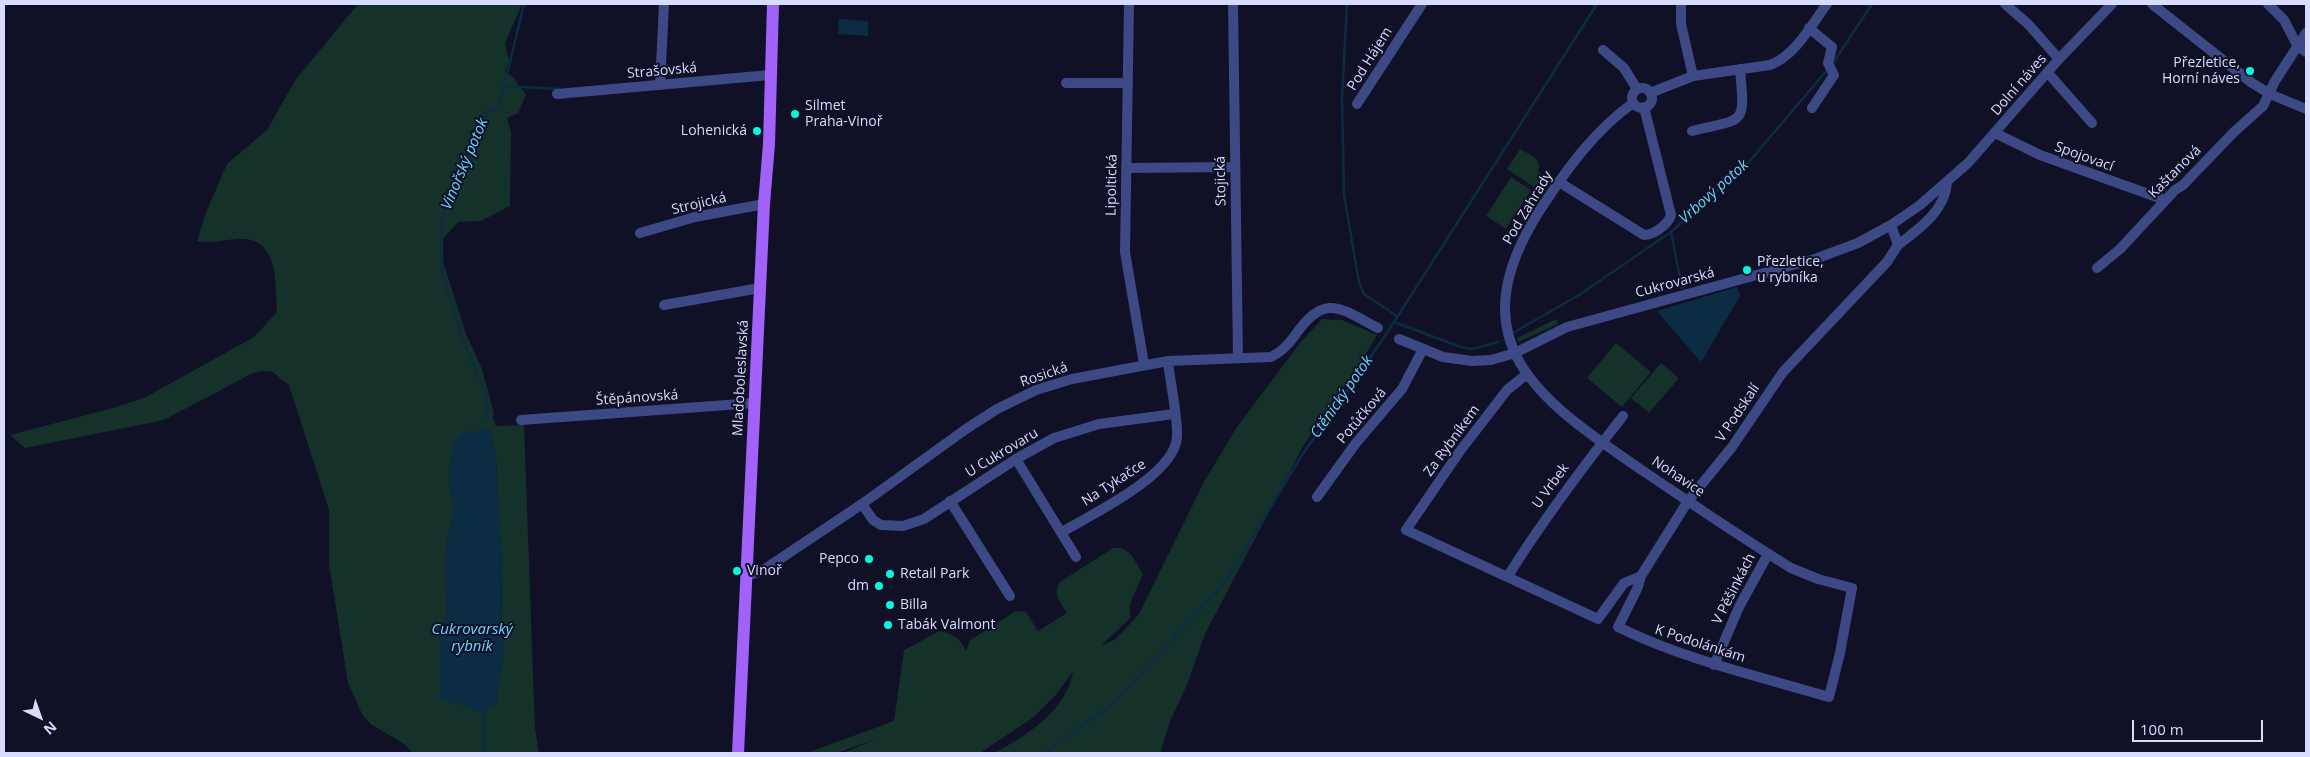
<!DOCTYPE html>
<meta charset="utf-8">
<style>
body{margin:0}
#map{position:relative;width:2310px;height:757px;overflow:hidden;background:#101127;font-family:"Open Sans",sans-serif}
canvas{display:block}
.frame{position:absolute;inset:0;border:5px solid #d7dbfe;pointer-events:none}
.north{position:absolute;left:15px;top:692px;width:50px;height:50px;-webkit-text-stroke:4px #101127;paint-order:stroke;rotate:138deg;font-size:14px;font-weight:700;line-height:20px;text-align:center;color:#d7dbfe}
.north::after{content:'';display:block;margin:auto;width:18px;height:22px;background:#d7dbfe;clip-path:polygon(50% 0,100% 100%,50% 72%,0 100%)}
.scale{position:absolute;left:2132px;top:720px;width:131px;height:22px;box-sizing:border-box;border:2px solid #d7dbfe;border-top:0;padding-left:6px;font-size:15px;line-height:18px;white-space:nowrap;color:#d7dbfe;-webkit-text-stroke:4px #101127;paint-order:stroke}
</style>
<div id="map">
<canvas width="2310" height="757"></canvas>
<div class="frame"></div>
<div class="north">N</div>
<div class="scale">100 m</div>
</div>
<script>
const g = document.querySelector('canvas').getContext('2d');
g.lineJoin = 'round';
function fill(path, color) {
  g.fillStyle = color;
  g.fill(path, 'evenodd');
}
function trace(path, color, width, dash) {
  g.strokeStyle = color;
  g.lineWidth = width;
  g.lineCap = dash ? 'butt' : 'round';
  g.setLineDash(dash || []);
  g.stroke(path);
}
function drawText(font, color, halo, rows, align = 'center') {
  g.font = font + ' "Open Sans",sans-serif';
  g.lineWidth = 4;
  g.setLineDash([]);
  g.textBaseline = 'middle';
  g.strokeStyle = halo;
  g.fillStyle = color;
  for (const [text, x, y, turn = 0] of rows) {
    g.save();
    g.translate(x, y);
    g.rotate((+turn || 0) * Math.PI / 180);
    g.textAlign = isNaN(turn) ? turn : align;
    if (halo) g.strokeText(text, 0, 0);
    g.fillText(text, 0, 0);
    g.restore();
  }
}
fill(new Path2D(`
 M358,4H522L505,43L509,61L505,72L512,76L526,95L518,113L507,118L511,132L510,206L481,221L458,222L442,240V258L466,334L482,369L494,414L492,419H494L496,426L524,425L535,729L539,753H412L406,745L372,725L363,716L348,683L329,564V510L289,385C271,373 277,368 253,373L164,420L25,448L10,435L113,408L146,397L254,337L277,312C275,282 280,236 236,239C224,240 209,244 197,241L205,215L227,164L267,130L296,79ZM491,430L496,461L502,569L501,625L504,647L496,704L440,633L447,613L445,565L448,535L454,511L449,479L481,431Z
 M1520,149C1530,155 1543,158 1538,172L1546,177L1537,189L1507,169Z
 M1511,177L1531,190L1506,229L1486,216Z
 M1322,319L1342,320L1377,335L1361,363L1305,443L1205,634L1187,685L1171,719L1160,753H994C1028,735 1067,710 1073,671L1055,696L1034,717L980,753H843L878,738L837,753H807L894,721L904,650L940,631C955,635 960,638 966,651L970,640L1016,611L1026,612L1038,631L1067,613C1061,603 1052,594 1060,582L1113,548C1130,546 1134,560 1143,574L1130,604V618L1101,646L1116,639L1139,614L1204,482L1237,427L1300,343Z
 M1556,319L1558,324L1518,342L1517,338Z
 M1616,343L1651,372L1622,407L1587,378Z
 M1661,363L1679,378L1649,413L1631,398Z`), '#14312a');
fill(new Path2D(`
 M839,19L868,21V36L838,34Z
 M1737,287L1740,296L1701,362L1657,311Z
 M491,430L496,461L502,569L501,625L504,647L496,704L484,713L472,710L470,707L440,699V633L447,613L445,565L448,535L454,511L449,479L450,458L455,441L463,432Z`), '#0c2c44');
trace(new Path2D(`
 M1347,4L1342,98L1344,195L1359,282L1364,294L1397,316
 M1833,63L1872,4
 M503,86L559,89
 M1671,232L1682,288
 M1394,322L1461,347L1472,349L1498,342
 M1513,333L1579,295L1671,232L1748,163L1828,69
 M487,418L485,391L464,342L442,273V218L460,168L487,112L499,107L524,4
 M484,711V753
 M1044,753L1114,703L1226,581L1302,455L1387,333L1597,4`), '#0c2c44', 2.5);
trace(new Path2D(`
 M1129,4L1125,252L1144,364
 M1233,4L1238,358
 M1681,4V24L1693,76
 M2005,4L2028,24L2059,59
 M2152,4L2252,83L2270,94L2306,109
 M2268,4L2284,20L2297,45L2306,52
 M1809,28L1832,47L1828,63L1834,75L1812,108
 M1603,50L1624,68L1637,89
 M2048,73L2092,123
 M1066,83H1128
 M660,85L664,4
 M1632 98a10 10 0 1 1 20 0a10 10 0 1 1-20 0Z
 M1650,93L1693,76L1770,65C1796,55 1811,25 1827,4
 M557,94L770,75
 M1633,103C1594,131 1566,170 1540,210C1454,345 1541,401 1646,473C1694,505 1742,538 1791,568L1818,579L1852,588L1840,653L1829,697C1758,676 1685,660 1618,627L1638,587L1641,576
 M1357,104L1422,4
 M1692,131C1746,118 1745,126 1740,69
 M1995,133L2040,155L2165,200
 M1126,168L1234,167
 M1559,182L1644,235C1653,235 1668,225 1671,215L1644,107
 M640,233L695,217L764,204
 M1898,245C1919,229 1945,211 1947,183
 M2097,268L2120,249L2175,190L2183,185L2234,132L2263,106L2275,81L2306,33
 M664,305L760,288
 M1399,339L1443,357L1472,361L1491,360L1515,353L1567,327L1815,259L1858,243L1891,225L1920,205L1968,163L2059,59L2112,4
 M1527,374L1507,390L1460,451L1406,530L1598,619L1624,583L1641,576L1688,501L1732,447L1783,372L1887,262L1898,245L1891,225
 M521,420L754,403
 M1016,459L1076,557
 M1317,497L1356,443L1402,389L1423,349
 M950,501L1010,596
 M862,504L873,520L881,525L903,526L924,519L1016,459L1054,438L1099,424L1174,414
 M1062,532C1092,514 1175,475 1177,437C1178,416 1170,383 1168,361
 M746,576L762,571L862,504L966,429L997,409L1036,390L1072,379L1168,361L1271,357C1282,352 1289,344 1296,334C1325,292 1341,309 1378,328
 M1508,576C1543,520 1582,468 1623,416
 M1714,665L1739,607L1768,554`), '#3d4984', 10);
trace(new Path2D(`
 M738,753L764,204L769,144L773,4`), '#a262fa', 12);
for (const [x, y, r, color] of [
 [2250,71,5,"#0af7df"],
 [795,114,5,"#0af7df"],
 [757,131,5,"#0af7df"],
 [1747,270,5,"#0af7df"],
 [869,559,5,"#0af7df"],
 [737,571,5,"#0af7df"],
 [890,574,5,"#0af7df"],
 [879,586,5,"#0af7df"],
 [890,605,5,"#0af7df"],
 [888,625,5,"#0af7df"]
]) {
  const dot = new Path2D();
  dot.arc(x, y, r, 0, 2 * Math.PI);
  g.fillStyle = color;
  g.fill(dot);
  trace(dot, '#101127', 2);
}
drawText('14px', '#d7dbfe', '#101127', [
 ["Pod Hájem",1370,59,-58],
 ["Strašovská",662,71,-5],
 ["Dolní náves",2019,85,-49],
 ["Spojovací",2084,157,20],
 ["Kaštanová",2175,172,-45],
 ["Stojická",1221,181,-91],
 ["Lipoltická",1112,185,-89],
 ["Strojická",699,204,-13],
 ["Pod Zahrady",1528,208,-59],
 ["Cukrovarská",1675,283,-15],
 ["Rosická",1044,375,-19],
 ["Mladoboleslavská",741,378,-87],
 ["Štěpánovská",637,398,-4],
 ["V Podskalí",1738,413,-56],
 ["Potůčková",1362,416,-50],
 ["Za Rybníkem",1452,441,-54],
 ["U Cukrovaru",1002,453,-31],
 ["Nohavice",1678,477,34],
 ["Na Tykačce",1114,483,-33],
 ["U Vrbek",1551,486,-54],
 ["V Pěšinkách",1734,589,-63],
 ["K Podolánkám",1700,644,18]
]);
drawText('14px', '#d7dbfe', '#101127', [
 ["Přezletice,",2240,63,"right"],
 ["Horní náves",2240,79,"right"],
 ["Silmet",805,106],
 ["Praha-Vinoř",805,122],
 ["Lohenická",747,131,"right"],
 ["Přezletice,",1757,262],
 ["u rybníka",1757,278],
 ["Pepco",859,559,"right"],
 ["Vinoř",747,571],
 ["Retail Park",900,574],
 ["dm",869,586,"right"],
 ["Billa",900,605],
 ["Tabák Valmont",898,625]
], 'left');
drawText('italic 15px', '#69d5fa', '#101127', [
 ["Vinořský potok",465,164,-67],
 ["Vrbový potok",1714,192,-42],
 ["Ctěnický potok",1342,397,-55],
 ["Cukrovarský",472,630],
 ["rybník",472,647]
]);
</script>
